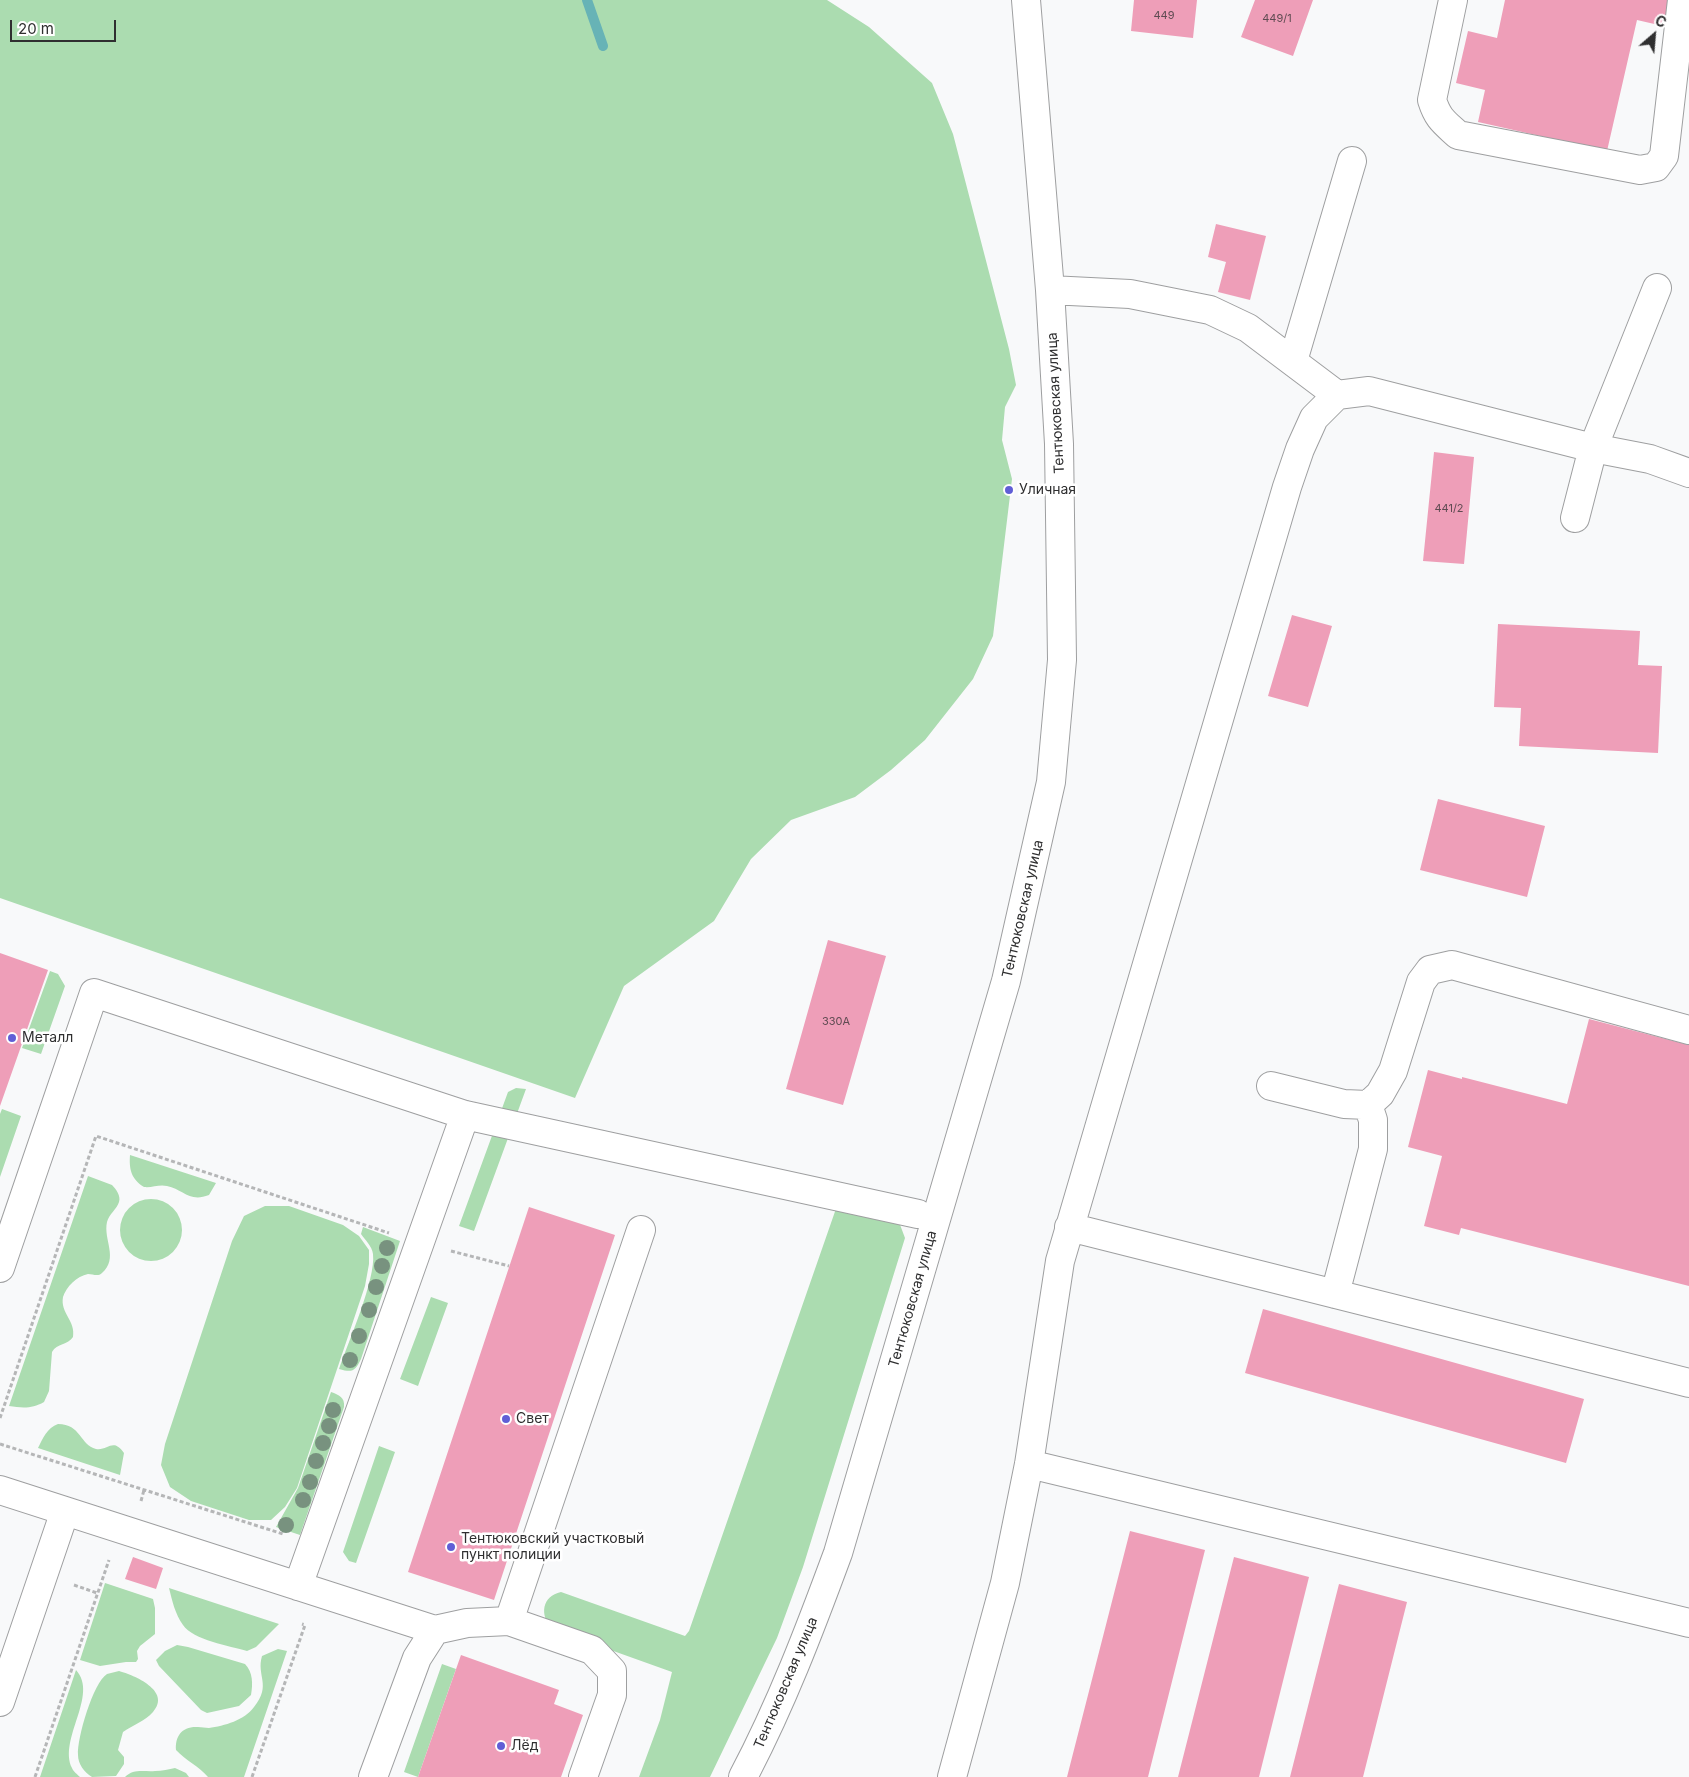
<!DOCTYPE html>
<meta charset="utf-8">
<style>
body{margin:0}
#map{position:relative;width:1689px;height:1777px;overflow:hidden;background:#f8f9fa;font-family:Inter,sans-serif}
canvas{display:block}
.north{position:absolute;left:1629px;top:10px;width:50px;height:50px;-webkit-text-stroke:4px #fff;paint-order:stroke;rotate:27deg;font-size:14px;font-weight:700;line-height:20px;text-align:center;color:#2f2f30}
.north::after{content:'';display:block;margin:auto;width:18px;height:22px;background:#2f2f30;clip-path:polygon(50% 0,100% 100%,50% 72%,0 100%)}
.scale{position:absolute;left:10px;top:20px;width:106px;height:22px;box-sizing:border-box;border:2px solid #2f2f30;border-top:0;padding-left:6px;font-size:15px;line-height:18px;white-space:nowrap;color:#2f2f30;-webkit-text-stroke:4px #fff;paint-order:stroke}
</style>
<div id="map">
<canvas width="1689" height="1777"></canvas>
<div class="north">С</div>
<div class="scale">20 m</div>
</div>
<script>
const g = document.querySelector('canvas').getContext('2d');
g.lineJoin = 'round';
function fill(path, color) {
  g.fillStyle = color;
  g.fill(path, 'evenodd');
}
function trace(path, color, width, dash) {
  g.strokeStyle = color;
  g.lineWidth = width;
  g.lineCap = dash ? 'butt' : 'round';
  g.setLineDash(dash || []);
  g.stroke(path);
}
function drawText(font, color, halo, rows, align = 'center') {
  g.font = font + ' Inter,sans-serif';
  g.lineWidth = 5;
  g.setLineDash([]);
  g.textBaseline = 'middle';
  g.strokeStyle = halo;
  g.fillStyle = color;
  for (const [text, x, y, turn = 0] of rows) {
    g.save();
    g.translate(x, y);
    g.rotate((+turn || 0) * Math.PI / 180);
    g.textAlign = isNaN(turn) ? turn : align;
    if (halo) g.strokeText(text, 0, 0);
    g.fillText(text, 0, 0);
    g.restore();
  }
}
fill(new Path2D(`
 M0,0H827L869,27L932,83L953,134L1009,349L1016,385L1005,407L1002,440L1012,479L993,636L973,679L925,740L891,770L855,797L791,820L751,859L714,921L624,986L575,1098L0,898Z
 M50,971L58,974L65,986L41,1054L22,1048Z
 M516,1088L526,1089L474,1231L459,1226L508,1092Z
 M2,1109L21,1116L0,1177V1114Z
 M130,1155L216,1183L209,1195C189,1203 183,1189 167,1186C159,1184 152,1188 144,1187C131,1179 129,1169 130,1155Z
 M88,1176L112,1185C116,1189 121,1196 119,1202C117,1209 109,1214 107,1222C103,1240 119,1258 102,1273C98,1277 93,1274 88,1274C77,1276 66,1287 63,1297C60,1313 76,1321 73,1337C68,1345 57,1343 52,1352L49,1391L44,1402C32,1409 22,1408 9,1406Z
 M120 1230a31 31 0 1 1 62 0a31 31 0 1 1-62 0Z
 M839,1200L899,1222L905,1238L803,1567L777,1638L710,1777H639L660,1720L672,1672L552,1629C539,1615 542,1596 561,1592L685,1636L689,1631Z
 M265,1206H289L343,1225L359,1236L369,1250V1264L365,1286L297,1488L285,1507L271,1520H249L191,1501L170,1487L161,1465L165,1444L232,1241L244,1216Z
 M363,1227L400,1241L361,1359C355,1371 353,1373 339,1369C348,1343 376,1279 373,1254C372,1246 365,1240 361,1234Z
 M431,1297L448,1303L418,1386L400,1379Z
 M331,1392C339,1395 345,1397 344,1407L300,1535L276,1527L298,1488Z
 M58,1424C81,1424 80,1445 96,1449C108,1451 113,1437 124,1453L120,1475L38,1448C43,1438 47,1428 58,1424Z
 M379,1446L395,1452L356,1563L349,1561L343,1552Z
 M105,1583L153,1599L155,1608V1634L140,1646L137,1651L138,1659L136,1662H126L100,1666L80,1660Z
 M169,1588L279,1624L256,1647L247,1651C230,1646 193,1640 183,1625C175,1614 172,1600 169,1588Z
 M177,1645L188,1647L245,1664C253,1672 253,1684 251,1695L239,1706L207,1713L201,1710L159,1666L156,1660L165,1651Z
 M278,1649L287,1651L244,1777H208C199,1766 186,1761 176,1750C175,1736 182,1726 198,1727C202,1727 205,1728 209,1728C224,1726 245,1720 254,1707C272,1685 256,1676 262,1656Z
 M442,1664L456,1669L418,1777L404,1772Z
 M76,1670C99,1695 58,1739 72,1768C73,1771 78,1775 80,1777H40Z
 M119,1671C134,1675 172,1691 153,1712C145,1721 133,1725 123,1732L118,1750L124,1757V1764L116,1776L92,1777C84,1772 78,1764 78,1755C77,1738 93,1683 107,1674C111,1673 115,1672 119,1671Z
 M175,1768L186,1773L189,1777H125C134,1768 144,1772 155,1771C162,1771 169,1769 175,1768Z`), '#abdcb0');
trace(new Path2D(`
 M587,0L603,46`), '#67b3b6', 10);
fill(new Path2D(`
 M1134,0H1197L1193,38L1131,31Z
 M1255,0H1313L1293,56L1241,37Z
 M1505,0H1669L1663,26L1637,20L1607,151L1478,122L1485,90L1456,83L1468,31L1497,38Z
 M1216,224L1266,236L1250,300L1218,292L1226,262L1208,257Z
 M1434,452L1474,457L1464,564L1423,561Z
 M1292,615L1332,626L1308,707L1268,696Z
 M1498,624L1640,631L1638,665L1662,666L1658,753L1519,746L1521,708L1494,707Z
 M1438,799L1545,826L1527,897L1420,870Z
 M828,940L886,956L843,1105L786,1089Z
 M0,953L48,970L0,1106Z
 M1589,1019L1689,1045V1286L1461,1228L1459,1235L1424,1226L1442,1156L1408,1147L1428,1070L1462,1079V1077L1567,1104Z
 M529,1207L615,1235L494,1600L408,1572Z
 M1263,1309L1584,1399L1566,1463L1245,1373Z
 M1130,1531L1205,1550L1148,1777H1067Z
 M133,1557L163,1568L156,1589L125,1579Z
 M1234,1557L1309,1577L1259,1777H1178Z
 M1339,1584L1407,1602L1363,1777H1290Z
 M461,1655L559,1690L554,1704L583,1715L561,1777H418Z`), '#ee9eb8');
const minor = new Path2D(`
 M1453,0L1432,100C1438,119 1444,122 1458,135L1640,170L1656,167L1664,156L1682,0
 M1050,290L1130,294L1210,310L1248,328L1337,395
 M1293,361L1352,161
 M1575,518L1593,448L1657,288
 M1271,1086L1344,1104L1368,1105L1380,1094L1393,1071L1421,982L1430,970L1452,965L1689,1030
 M1069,1227L1689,1383
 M0,1268L94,993L465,1115L918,1214
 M1335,1294L1373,1149V1120L1368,1105
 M1029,1464L1689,1623
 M0,1490L435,1630
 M298,1586L465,1115
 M509,1621L641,1230
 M0,1702L65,1511
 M373,1777L417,1658L435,1630L467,1623L509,1621L592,1650L612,1671V1695L583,1777
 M743,1777C781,1705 810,1629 838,1553L1006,981L1051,782L1062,660L1059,444L1050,290L1026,0
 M952,1777L1005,1583L1029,1464L1060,1261L1287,487L1300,449L1314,418L1337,395L1369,391L1593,448L1650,459L1689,473`);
trace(minor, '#9e9fa0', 30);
trace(new Path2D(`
 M451,1251L509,1266
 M0,1418L96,1136L389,1233
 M0,1444L283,1534
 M141,1501L144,1490
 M74,1585L97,1593
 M35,1777L109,1560
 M252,1777L305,1625L302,1624`), '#b5b6b7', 3, [4, 2.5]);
trace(minor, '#fff', 28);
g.fillStyle = '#78927f';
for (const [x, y] of [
 [387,1248],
 [382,1266],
 [376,1287],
 [369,1310],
 [359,1336],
 [350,1360],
 [333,1410],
 [329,1426],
 [323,1443],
 [316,1461],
 [310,1482],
 [303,1500],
 [286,1525]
]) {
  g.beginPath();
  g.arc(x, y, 8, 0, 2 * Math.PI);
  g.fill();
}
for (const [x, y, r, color] of [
 [1009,490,5,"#605ed6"],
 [12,1038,5,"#605ed6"],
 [506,1419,5,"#605ed6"],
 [451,1547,5,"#605ed6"],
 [501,1746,5,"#605ed6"]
]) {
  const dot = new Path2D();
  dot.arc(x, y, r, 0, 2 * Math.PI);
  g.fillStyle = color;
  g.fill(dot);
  trace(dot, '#fff', 2);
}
drawText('11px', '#5f4b52', null, [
 ["449",1164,16],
 ["449/1",1277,19],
 ["441/2",1449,509],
 ["330А",836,1022]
]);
drawText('14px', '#2f2f30', '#fff', [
 ["Тентюковская улица",1056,403,-93],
 ["Тентюковская улица",1023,909,-77],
 ["Тентюковская улица",913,1299,-74],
 ["Тентюковская улица",786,1683,-67]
]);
drawText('14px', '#2f2f30', '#fff', [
 ["Уличная",1019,490],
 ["Металл",22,1038],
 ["Свет",516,1419],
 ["Тентюковский участковый",461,1539],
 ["пункт полиции",461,1555],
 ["Лёд",511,1746]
], 'left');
</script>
